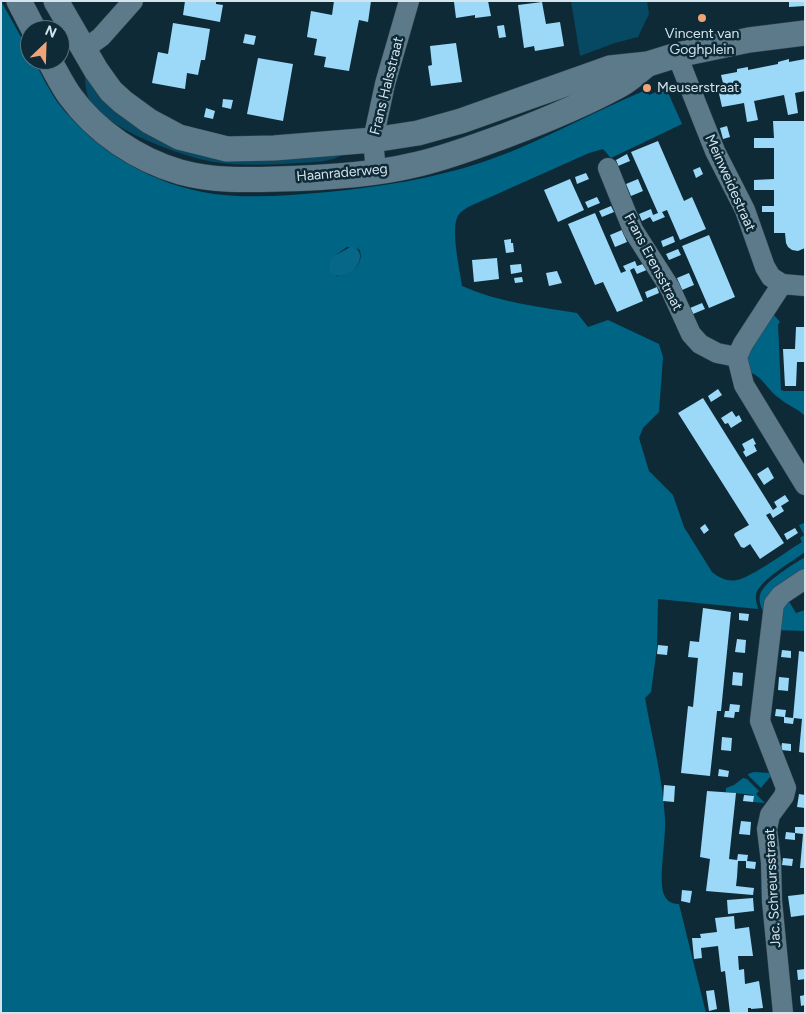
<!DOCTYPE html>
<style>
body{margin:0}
#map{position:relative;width:806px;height:1014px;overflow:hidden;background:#0e2a37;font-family:Figtree,sans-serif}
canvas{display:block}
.frame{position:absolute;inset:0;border:2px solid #d4e4ed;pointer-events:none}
.north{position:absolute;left:20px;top:20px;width:50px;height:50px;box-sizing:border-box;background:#0e2a37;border:1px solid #5d7480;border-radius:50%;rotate:24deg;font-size:14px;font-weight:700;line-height:20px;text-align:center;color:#d4e4ed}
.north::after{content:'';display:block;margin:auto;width:18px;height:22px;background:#efa377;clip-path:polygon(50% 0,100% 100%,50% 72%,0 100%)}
</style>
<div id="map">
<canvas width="806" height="1014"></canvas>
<div class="frame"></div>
<div class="north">N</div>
</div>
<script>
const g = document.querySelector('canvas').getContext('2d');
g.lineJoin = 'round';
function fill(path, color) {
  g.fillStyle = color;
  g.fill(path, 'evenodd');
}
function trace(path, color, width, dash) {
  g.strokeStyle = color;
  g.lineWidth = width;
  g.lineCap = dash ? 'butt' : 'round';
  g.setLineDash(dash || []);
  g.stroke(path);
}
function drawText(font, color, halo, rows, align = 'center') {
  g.font = font + ' Figtree,sans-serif';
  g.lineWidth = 5;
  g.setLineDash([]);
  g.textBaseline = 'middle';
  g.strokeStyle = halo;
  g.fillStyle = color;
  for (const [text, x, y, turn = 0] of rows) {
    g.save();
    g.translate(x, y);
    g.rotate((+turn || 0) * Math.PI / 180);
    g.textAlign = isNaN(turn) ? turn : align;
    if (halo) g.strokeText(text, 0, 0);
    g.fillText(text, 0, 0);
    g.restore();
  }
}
fill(new Path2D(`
 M571,1H647L649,14L638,37L615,43L580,56Z
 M85,75L144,129L345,153C331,163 313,162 297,163C270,165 241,166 214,162C182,157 111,130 92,104C86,97 85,84 85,75Z`), '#074962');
fill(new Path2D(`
 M1,1L30,53V60H34C41,74 49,90 58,103C96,152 153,185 214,194C252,199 291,195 328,192C379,187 431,179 480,163C538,144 590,113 646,90L649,95L666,88L682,124L611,158L603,149L589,153L468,207C464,210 459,212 457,218C451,232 460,270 462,286C498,302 539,307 577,313L588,327L608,320L659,344L663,357L659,412L643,428L639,438L649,471L673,495L684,527L712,572C719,578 728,582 737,580C752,577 787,551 802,542L800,538L804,535L799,525L804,523L805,525V552C793,561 760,580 756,594C755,599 757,604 758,609L658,599L657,647L651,692L645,698C652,738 663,779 665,819C666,840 659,873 663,892C666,901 671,904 679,904L706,1013H1ZM347,247L359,249C366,262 350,278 336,276V255Z
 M774,315L780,322L778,324L781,390L784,391H805V416C797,408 787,405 779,398C764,387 766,378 745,370L747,356Z
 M805,557V572L766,618C763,611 758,603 760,595C763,582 794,564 805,557Z
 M788,600L796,613L805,610V631L776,630L779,607Z
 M754,772L770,773L778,782L770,777L761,788L748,775V774Z
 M743,778L747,779L759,791L756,794L765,803L753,802V795L726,792V788L734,785Z`), '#006485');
fill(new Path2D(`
 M352,246C374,254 346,289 329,271L330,261L336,255Z`), '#076789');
fill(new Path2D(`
 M185,1H216V4L223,5L220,22L183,15Z
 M334,1H371L368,22L359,20L349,71L324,67L326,57L314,55L317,39L307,37L311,11L332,15Z
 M456,1H488L491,16L475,18V15L456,18L454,2Z
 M789,1H805V6L789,7Z
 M542,2L546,24L560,22L564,46L535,51L534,46L524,48L518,5Z
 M173,23L210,29L205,60H201L198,75L187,73L185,89L152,83L158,52L168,54Z
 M504,25L506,37L499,38L497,26Z
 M245,34L256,36L254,45L243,43Z
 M456,43L462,82L431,86L428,66L432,65L430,46Z
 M258,58L293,64L283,121L247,114Z
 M789,59V62L805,59V91L795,93L798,113L788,115L784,95L754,101L758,120L747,122L744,103L722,107L718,89L724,87L721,75L737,72V69L748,67V70L778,64V62Z
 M223,99L233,100L231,109L222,107Z
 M206,108L215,111L213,119L204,117Z
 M773,121H805V248L798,251L792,250L788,247L786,243L785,233H774V212H762V206H774V190H754V180L774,179V148H754V138H774Z
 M727,126L730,137L723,139L720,128Z
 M658,141L684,201L692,197L706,229L680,240L667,210L662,212L665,217L653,222L650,217L642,221L639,214L651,209L653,215L658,213L631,152Z
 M627,154L630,161L618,166L616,160Z
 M700,167L703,174L696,178L693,170Z
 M586,173L589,179L577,184L575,177Z
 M570,179L584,210L558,222L544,190Z
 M638,179L643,191L631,196L626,184Z
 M597,197L600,203L588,208L585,202Z
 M611,206L614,212L602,217L599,211Z
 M595,213L621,273L626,271L623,266L635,261L637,266L646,263L649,269L637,274L634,268L630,270L643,301L617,312L603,282L595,285L568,224Z
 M622,230L627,242L615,247L610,235Z
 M709,235L735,297L709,308L682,246Z
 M673,236L675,242L663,247L661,241Z
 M511,239V243H513L514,252L506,253L504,240Z
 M678,249L681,255L669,260L666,254Z
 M497,258L499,279L474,282L472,260Z
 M521,264L522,272L511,274L510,265Z
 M557,271L562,283L549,286L546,273Z
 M689,273L694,285L682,290L677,278Z
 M522,277L523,282L515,283L514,278Z
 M657,287L659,293L647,298L645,292Z
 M702,303L705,309L693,314L690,308Z
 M796,327H805V362H797L796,386H785L783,349H795Z
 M718,389L722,395L711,402L708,396Z
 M703,398L773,510L777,507L774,502L785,495L789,501L781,506L784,511L773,518L770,513L766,515L784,543L760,559L750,544L744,548L741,547L734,535L735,533L749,525L678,413Z
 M732,411L736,417L739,415L742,421L731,428L728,423L725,424L721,418Z
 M753,438L756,444L754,445L757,451L746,457L743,452L745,450L742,444Z
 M768,467L774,478L764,485L757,474Z
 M705,524L709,530L704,534L700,528Z
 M795,528L798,533L787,540L784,534Z
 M703,608L731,612L721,711H717L710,776L681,773L688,706L693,707L698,658L688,657L690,641L699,642Z
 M739,613L749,614L748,621L739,620Z
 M737,639L746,640L745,653L735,652Z
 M658,645L668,646L667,655L657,654Z
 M782,650L791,651V658L781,657Z
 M799,651L805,652V753L799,752L802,719L794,718L793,724L784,723V717L775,716L776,709L786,710L785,717L793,718Z
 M733,672L743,673L742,686L732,685Z
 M779,677L789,678L788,691L778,690Z
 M730,704L740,705L739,712H735L734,718L724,717L725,711H729Z
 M722,737L732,738L731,751L721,750Z
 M782,743L791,744V751L781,750Z
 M719,769L729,771L728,777L718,776Z
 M664,785L675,786L674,802L663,801Z
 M707,791L736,793L729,859L737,860L738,854L748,855L747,861L756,862L755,869L746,868V861H738L737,877L736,886L754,888L753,895L706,891L710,859L700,857Z
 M799,794L805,795V808L797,807Z
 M744,795L754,796L753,802L743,801Z
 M741,821L751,822L750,835L739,834Z
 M795,827H805V868H800L803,834L795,833V840L785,839L786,832L795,833Z
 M783,858L793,859L792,866L782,865Z
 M682,890L692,891L690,903L681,901Z
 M805,894V915L791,917L788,896Z
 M753,898L754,911L728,914L727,900Z
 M734,916L735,929L749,927L753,956H738L739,970L744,969L745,984L759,981L763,1008L751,1009V1008H748V1013H730L725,971L721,972L718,946L701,948L702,958L694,959L692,938H701L700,934L717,932L715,918Z
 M805,969V979L798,980L797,970Z
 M714,990L717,1009L709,1011L706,991Z
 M805,995V1005L801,1006L800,996Z`), '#9cd9f8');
const minor = new Path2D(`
 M83,50L101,37L133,1
 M677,55L715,151L745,210L765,267L771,277L782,284L805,286
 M608,168L633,230L670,288L691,334L700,344L717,353L737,357
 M376,171L373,140L385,84L409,1
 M782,284L743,344L737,357L744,385L805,485
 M783,1013L772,901L771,862L767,829L770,815L784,796L786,788L760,721L774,604L781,595L805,579`);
const tertiary = new Path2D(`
 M19,1L34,30
 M56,1L96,70L111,91L123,102L149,121L179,137L227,149L274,148L373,140L418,133L461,121L610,68L648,64L677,55L749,40L805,33
 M49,60C56,72 62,85 70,96C96,132 138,160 180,172C212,181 246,180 278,179C320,178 373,175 414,165C446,158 476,146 507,135C544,121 583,105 618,86C629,81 638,71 648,64`);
trace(minor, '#334450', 21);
trace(tertiary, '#334450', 26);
trace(minor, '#5c7a89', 20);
trace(tertiary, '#5c7a89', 25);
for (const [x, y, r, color] of [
 [702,18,5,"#efa377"],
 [647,88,5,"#efa377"]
]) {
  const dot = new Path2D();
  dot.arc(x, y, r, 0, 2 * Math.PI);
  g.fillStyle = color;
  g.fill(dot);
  trace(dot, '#0e2a37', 2);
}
drawText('14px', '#d4e4ed', '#0e2a37', [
 ["Vincent van",702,34],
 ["Goghplein",702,50],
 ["Meuserstraat",657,88,"left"]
]);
drawText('14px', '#d4e4ed', '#0e2a37', [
 ["Frans Halsstraat",387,86,-76],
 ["Haanraderweg",342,173,-5],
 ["Meinweidestraat",730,183,66],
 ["Frans Erensstraat",653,262,62],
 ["Jac. Schreursstraat",773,888,-93]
]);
</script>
